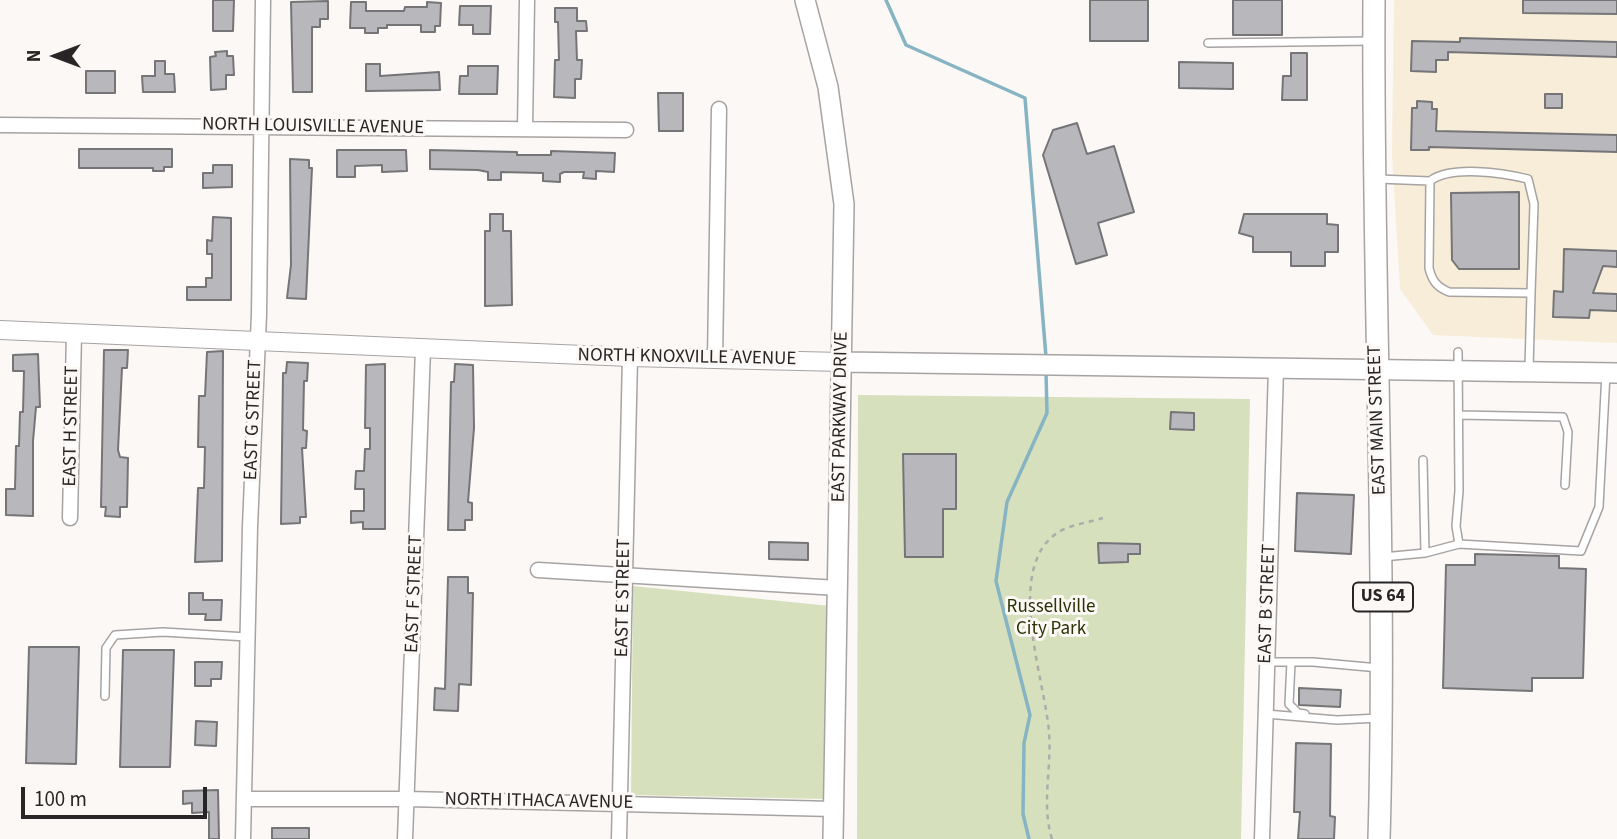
<!DOCTYPE html>
<style>
body{margin:0}
#map{position:relative;width:1617px;height:839px;overflow:hidden;background:#fbf8f6;font-family:"Source Sans 3",sans-serif}
canvas{display:block}
.north{position:absolute;left:21px;top:21px;width:70px;height:70px;-webkit-text-stroke:5px #fbf8f6;paint-order:stroke;rotate:270deg;font-size:19px;font-weight:700;line-height:28px;text-align:center;color:#272525}
.north::after{content:'';display:block;margin:auto;width:24px;height:32px;background:#272525;clip-path:polygon(50% 0,100% 100%,50% 72%,0 100%)}
.scale{position:absolute;left:21px;top:787px;width:186px;height:32px;box-sizing:border-box;border:4px solid #272525;border-top:0;padding-left:9px;font-size:21px;line-height:24px;white-space:nowrap;color:#272525;-webkit-text-stroke:5px #fbf8f6;paint-order:stroke}
</style>
<div id="map">
<canvas width="1617" height="839"></canvas>
<div class="north">N</div>
<div class="scale">100 m</div>
</div>
<script>
const g = document.querySelector('canvas').getContext('2d');
g.lineJoin = 'round';
function fill(path, color) {
  g.fillStyle = color;
  g.fill(path, 'evenodd');
}
function trace(path, color, width, dash) {
  g.strokeStyle = color;
  g.lineWidth = width;
  g.lineCap = dash ? 'butt' : 'round';
  g.setLineDash(dash || []);
  g.stroke(path);
}
function drawText(font, color, halo, rows, align = 'center') {
  g.font = font + ' "Source Sans 3",sans-serif';
  g.lineWidth = 6;
  g.setLineDash([]);
  g.textBaseline = 'middle';
  g.strokeStyle = halo;
  g.fillStyle = color;
  for (const [text, x, y, turn = 0] of rows) {
    g.save();
    g.translate(x, y);
    g.rotate((+turn || 0) * Math.PI / 180);
    g.textAlign = isNaN(turn) ? turn : align;
    if (halo) g.strokeText(text, 0, 0);
    g.fillText(text, 0, 0);
    g.restore();
  }
}
fill(new Path2D(`
 M1394,0H1617V343L1433,335L1400,289L1392,155Z`), '#f8edd8');
fill(new Path2D(`
 M858,395L1250,399L1241,839H857Z
 M633,586L830,606L824,799L631,795Z`), '#d7e0bd');
trace(new Path2D(`
 M886,0L906,45L1025,98L1046,357
 M1029,839L1023,814L1024,743L1030,715L996,581L1007,502L1047,413L1046,372`), '#86b4c3', 3.5);
const building = new Path2D(`
 M213,0H234L233,31H213Z
 M1090,0H1148V41H1090Z
 M1233,0H1282V35H1233Z
 M1523,0H1617V14L1523,13Z
 M328,1V19H320V27H312V92H293L291,2Z
 M351,2H366V11H404L405,7H427V2L441,3L440,26H435V32H421V25H387V28H378V33H365V28H350Z
 M460,6H491L490,34H473V25H459Z
 M555,8H577V21H586L587,31H576L577,60H582L581,79H575V98L554,97L555,60H559L558,22H555Z
 M1460,38L1617,42V57L1448,52V60H1436V72L1411,71L1412,41L1460,42Z
 M227,51V56H233L234,75H226V89L211,90L210,57L216,56L215,52Z
 M1291,53H1307V100H1282L1283,76H1291Z
 M155,61H165V74H174L175,92H143L142,76H155Z
 M1179,62L1233,63V89L1179,88Z
 M366,64H380V76L439,72L440,90L366,91Z
 M468,66H498L497,94H459L460,76H468Z
 M86,71H115V93H86Z
 M658,93H683V131H659Z
 M1545,94H1562V108H1545Z
 M1417,101L1432,102V109H1437L1436,131L1617,135V152L1429,147V150H1411L1412,108H1417Z
 M1077,123L1087,154L1114,146L1134,212L1098,223L1107,255L1076,264L1043,155L1053,130Z
 M79,149H172V167H164V171H153V168H79Z
 M337,150H406L407,171L382,172V165L355,166V177H337Z
 M430,150L517,152V155H551V151L615,153L614,172L596,171V179L583,178L584,172H564L560,174V182L543,181V173L501,172V180H488V172L478,170L430,169Z
 M290,159L309,160V168H312L306,299L287,298L291,265Z
 M213,165H232V187L203,188V173H213Z
 M1519,192V269H1459L1452,260L1451,193Z
 M490,214H503V231H511L512,305L485,306V231H490Z
 M1244,214H1327V224L1338,225V252H1325V266H1291V252H1253V237L1239,233Z
 M213,217L231,218V300H187V287H206V278H212V254H207V240L212,241Z
 M1564,249L1617,251V267L1603,266L1593,293L1617,294V311L1590,310L1589,318L1553,317L1554,291L1563,292Z
 M104,350H128L127,368H122L118,450L120,457L128,458L127,507H120V517L105,516L106,507H101Z
 M223,351L222,561L195,562L198,488H204L205,447H198L199,396H205L207,352Z
 M38,354L40,407H36L33,441V516L6,515V489H15L16,446H19L20,412H23L24,371H13V355Z
 M287,362L308,363L307,381H304L303,430L307,431L306,448H302L306,517H300V523L281,524L283,373H286Z
 M385,364V529H363V522L351,523V511H364V489H355L356,471H364L365,449H370V428H365L366,365Z
 M455,364L473,365L474,428L468,502L472,503V520H465V530H448L451,382H454Z
 M1171,412L1194,413V430L1170,429Z
 M903,454H956V509H943V557H905Z
 M1297,493L1354,495L1351,554L1295,551Z
 M769,542L808,543V560L769,559Z
 M1098,543L1140,544V554H1128V562L1099,563Z
 M1475,554L1559,556V568L1586,569L1583,678H1532V691L1443,688L1446,565H1475Z
 M448,577H468V593H473L471,685L459,684L458,711L434,710L435,688L445,689Z
 M189,593H203V600H222L221,620H205L206,614H189Z
 M29,647H79L76,764L26,763Z
 M123,650H174L170,767H120Z
 M195,662H222L221,679H211V686H195Z
 M1299,688L1341,690L1340,707L1299,705Z
 M196,721L217,722L216,746L195,745Z
 M1296,743L1331,744L1330,816L1335,817L1334,839H1298L1300,812H1294Z
 M218,790L219,839H209V812L192,813V803L183,804V791Z
 M272,828H309V839H272Z`);
fill(building, '#b8b8bc');
trace(building, '#757578', 2);
const service = new Path2D(`
 M1208,43L1373,41
 M1378,179L1430,181L1429,268C1432,281 1437,287 1449,292L1531,293L1529,369
 M1430,181C1451,165 1503,173 1528,179L1534,204L1531,293
 M1458,352L1459,491L1456,526L1459,544
 M1459,415L1563,417L1568,432L1565,485
 M1423,460L1425,553
 M1383,557L1425,553L1459,544L1581,551L1599,507L1606,373
 M1266,662H1313L1379,668
 M1291,662L1289,704L1298,713L1305,714
 M105,696L106,648L115,635L163,632L247,637
 M1266,714L1337,720L1380,718`);
const minor = new Path2D(`
 M0,125L626,130
 M525,129L527,0
 M715,359L719,109
 M70,518L74,333
 M538,570L838,588
 M244,799H407L834,809
 M243,839L250,527L259,314L263,0
 M405,839L423,349
 M619,839L630,357
 M1262,839L1276,368`);
const tertiary = new Path2D(`
 M0,330L630,357L842,362`);
const secondary = new Path2D(`
 M805,0L828,87L844,204L833,839
 M842,362L1617,373`);
const primary = new Path2D(`
 M1374,0C1372,280 1387,559 1379,839`);
trace(service, '#a7a3a2', 10);
trace(minor, '#a7a3a2', 17);
trace(tertiary, '#a7a3a2', 20);
trace(secondary, '#a7a3a2', 22);
trace(primary, '#a7a3a2', 24);
trace(new Path2D(`
 M1052,839C1041,804 1052,768 1049,732C1045,680 1004,569 1057,533C1069,525 1090,522 1103,518`), '#aeabaa', 2.5, [5, 5]);
trace(service, '#fff', 7);
trace(minor, '#fff', 14);
trace(tertiary, '#fff', 18);
trace(secondary, '#fff', 19);
trace(primary, '#fff', 21);
for (const [x, y, w] of [
 [1383,597,60]
]) {
  const box = new Path2D();
  box.roundRect(x - w / 2, y - 14.5, w, 29, 5);
  g.fillStyle = '#fbf8f6';
  g.fill(box);
  trace(box, '#272525', 2);
}
drawText('bold 18px', '#272525', null, [
 ["US 64",1383,597]
]);
drawText('19px', '#272525', '#fbf8f6', [
 ["NORTH LOUISVILLE AVENUE",313,127,1],
 ["NORTH KNOXVILLE AVENUE",687,358,1],
 ["EAST PARKWAY DRIVE",841,417,-89],
 ["EAST G STREET",254,420,-88],
 ["EAST MAIN STREET",1378,420,-92],
 ["EAST H STREET",72,426,-89],
 ["EAST F STREET",415,594,-88],
 ["EAST E STREET",624,598,-89],
 ["EAST B STREET",1268,604,-88],
 ["NORTH ITHACA AVENUE",539,802,1]
]);
drawText('19px', '#2b3204', '#fbf8f6', [
 ["Russellville",1051,608],
 ["City Park",1051,630]
]);
</script>
